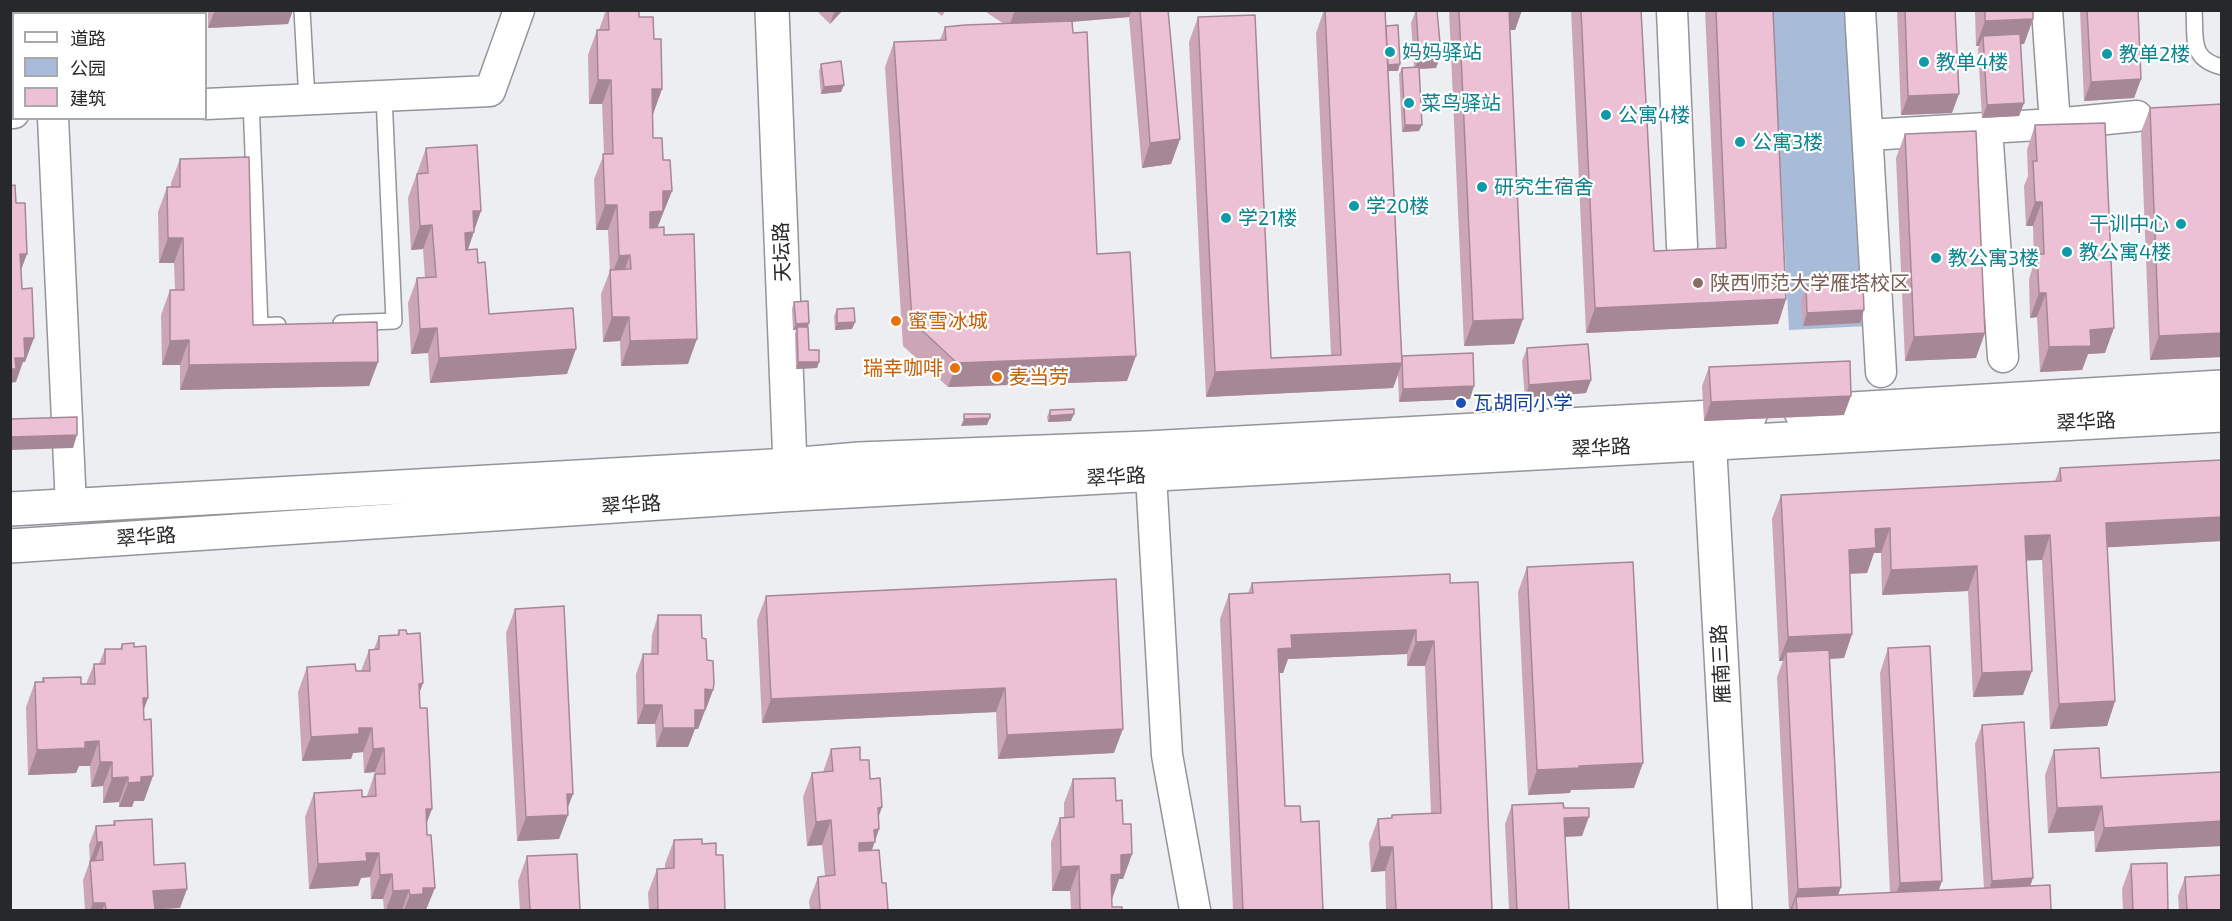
<!DOCTYPE html>
<meta charset="utf-8">
<style>
body{margin:0}
#map{position:relative;width:2232px;height:921px;overflow:hidden;background:#eceef2;font-family:"Exo 2","Noto Sans SC",sans-serif}
canvas{display:block}
.frame{position:absolute;inset:0;border:12px solid #272829;pointer-events:none}
.legend{position:absolute;left:12px;top:12px;width:195px;height:108px;box-sizing:border-box;background:#fff;border:2px solid #a9a9a9;margin:0;padding:8px 10px;list-style:none;font-size:18px;color:#272829}
.legend li{display:flex;align-items:center;gap:12px;height:30px}
.legend b{width:30px;border:2px solid #a9a9a9}
</style>
<div id="map">
<canvas width="2232" height="921"></canvas>
<div class="frame"></div>
<ul class="legend">
<li><b style="height:8px;background:#fff"></b>道路</li>
<li><b style="height:16px;background:#a8bcd9"></b>公园</li>
<li><b style="height:16px;background:#edc1d5"></b>建筑</li>
</ul>
</div>
<script>
const g = document.querySelector('canvas').getContext('2d');
g.lineJoin = 'round';
function fill(path, color) {
  g.fillStyle = color;
  g.fill(path, 'evenodd');
}
function trace(path, color, width, dash) {
  g.strokeStyle = color;
  g.lineWidth = width;
  g.lineCap = dash ? 'butt' : 'round';
  g.setLineDash(dash || []);
  g.stroke(path);
}
function drawText(font, color, halo, rows, align = 'center') {
  g.font = font + ' "Exo 2","Noto Sans SC",sans-serif';
  g.lineWidth = 4.5;
  g.setLineDash([]);
  g.textBaseline = 'middle';
  g.strokeStyle = halo;
  g.fillStyle = color;
  for (const [text, x, y, turn = 0] of rows) {
    g.save();
    g.translate(x, y);
    g.rotate((+turn || 0) * Math.PI / 180);
    g.textAlign = isNaN(turn) ? turn : align;
    if (halo) g.strokeText(text, 0, 0);
    g.fillText(text, 0, 0);
    g.restore();
  }
}
fill(new Path2D(`
 M1772,11H1851L1868,326L1789,330Z`), '#a8bcd9');
const service = new Path2D(`
 M302,10L307,100
 M2194,10C2196,38 2189,59 2222,67
 M251,102L260,326L278,325
 M341,323L394,321L384,96`);
const minor = new Path2D(`
 M48,10V14
 M1672,10L1682,246
 M1860,10L1881,372
 M2047,10L2055,124
 M206,104L490,91L519,10
 M10,113H14
 M53,118L71,506
 M1987,129L2003,357
 M1868,135L2055,124L2137,116
 M1151,475L1167,755L1195,910`);
const tertiary = new Path2D(`
 M772,10L790,465L796,494
 M1708,417L1735,910`);
const secondary = new Path2D(`
 M1801,412L2222,387
 M10,509L790,465L859,459L1147,448L1750,415
 M10,546L796,494L2222,415`);
trace(service, '#939598', 18);
trace(minor, '#939598', 33);
trace(tertiary, '#939598', 36);
trace(secondary, '#939598', 36);
trace(service, '#fff', 15);
trace(minor, '#fff', 30);
trace(tertiary, '#fff', 33);
trace(secondary, '#fff', 33);
fill(new Path2D(`
 M208,10H293L288,24L208,28Z
 M606,10H639V17L654,39L662,89L653,114H652L653,138L663,160L672,191L657,227L664,235L688,364L621,366L620,341L603,342L601,294L610,271L608,230H596L594,179L604,154L602,104H589L588,55L597,30H599Z
 M818,10H843L830,24L818,12Z
 M934,10H946L942,16Z
 M983,10H1168L1180,139L1171,164L1142,168L1129,17L1072,22L1097,254L1127,381L948,387L903,346L885,67L894,42L940,40L945,27L1004,24Z
 M1324,10H1385L1386,26L1398,71H1388L1402,357L1470,399L1399,402L1398,375L1393,388L1206,397L1189,42L1198,17L1271,358L1331,355L1316,33Z
 M1416,10L1441,55L1436,68L1419,69V131L1402,132L1399,74L1402,68L1414,67L1411,23Z
 M1449,10H1522L1515,30H1510L1523,319L1514,344L1464,346Z
 M1571,10H1641L1654,251L1716,248L1705,10H1773L1786,299L1778,324L1586,333Z
 M1897,10H1955L1952,113L1901,115Z
 M1975,10H2033V19L2024,44H2020L2024,103L2019,116L1982,118L1978,49L1979,46H1976Z
 M2080,10H2138L2141,79L2134,98L2084,101Z
 M821,64L844,85L841,92L821,94L819,71Z
 M2150,108L2222,357L2150,360L2141,132Z
 M2035,125L2105,353L2088,354L2082,370L2040,372L2037,317L2030,318L2029,279L2034,263L2033,226H2026L2024,186L2028,176L2027,150Z
 M1905,134L1976,358L1905,361L1896,158Z
 M426,148L474,230V232L468,250L478,263L489,314L567,374L430,383L428,353L411,354L408,303L417,278H425L423,249L411,250L408,198Z
 M180,159L253,325L378,362L369,386L180,390V365H162L161,315L170,290H175L174,263H159L158,212L167,187H171V183Z
 M1806,286L1860,323L1803,326L1801,299Z
 M794,302L808,327L809,350L819,362L817,368L796,369L795,334L796,330H793L792,309Z
 M837,309L855,322L852,329L835,330L834,316Z
 M1527,348L1591,380L1586,393L1525,398L1522,361Z
 M1709,367L1844,415L1704,421L1702,386Z
 M1050,410L1071,421L1048,422L1047,417Z
 M2222,460V541L2107,547L2115,701L2107,726L2050,729L2042,560H2026L2023,695L1973,697L1968,591L1882,595L1881,553H1874L1867,573L1850,574L1852,634L1844,658L1830,659L1841,887L1838,895L1890,893L1880,673L1888,648L1942,881L1938,890L1984,888L1975,744L1982,725L2030,886L2051,910H1789L1777,677L1783,661H1779L1772,519L1781,495L2055,481L2060,468Z
 M1527,567L1634,788L1571,790L1570,793L1528,795L1518,592Z
 M1116,579L1114,753L998,759L996,712L762,723L757,620L766,596Z
 M1252,583H1450L1492,910H1386L1385,871L1371,872L1369,843L1378,819L1391,818L1392,815L1431,813L1425,666H1407V654L1288,659L1283,673H1279L1285,806L1301,822L1323,910H1233L1220,619L1229,594L1248,593Z
 M515,609L573,794L567,809L568,815L559,839L517,841L506,633Z
 M658,615L702,638L707,660L713,690L698,729H695L688,747H656L655,724H637L636,674L643,654H651L652,635Z
 M399,630L407,634L419,694L427,823L426,910H384L383,899H371L370,877L361,878L358,886L309,889L305,817L314,793L367,796L375,772L364,773L363,752L353,753L351,759L302,761L298,692L307,667L361,671L369,650L374,649L379,636L397,635Z
 M122,644L144,710V801H134L132,807H119V802L103,803V786L91,787L90,766H79L76,773L28,775L26,707L35,682H42L43,678L81,684H86L94,664H99L105,649H120Z
 M831,749L860,760L870,779L879,818V829L872,850L888,910H810L809,901L818,877L825,876L822,845L807,846L803,797L812,773L823,772Z
 M2054,750L2101,778L2222,772V846L2095,852L2094,831L2048,833L2045,775Z
 M1073,779L1116,801L1132,854L1123,879H1119L1112,899V907L1122,910H1071L1070,891H1052L1051,842L1060,818H1064V803Z
 M1512,805L1564,808L1582,836L1565,837L1569,910H1509L1505,824Z
 M114,821L154,865L180,908L155,909V910H85L83,880L90,861H95H90L89,845L96,826L113,825Z
 M674,840L702,844L716,855L725,910H649L648,893L657,869L665,868V864Z
 M527,856L580,910H520L518,881Z
 M2131,864L2168,910H2123L2122,889Z
 M2185,877L2222,910H2179L2178,896Z`), '#cca6b7');
fill(new Path2D(`
 M215,10H293L288,24L208,28Z
 M835,10H843L830,24Z
 M1015,10H1132L1129,17L1009,27Z
 M1507,10H1522L1515,30H1500Z
 M2033,19L2024,44L1984,46L1983,36L1979,46H1976L1985,21Z
 M1441,55L1436,68L1415,69L1419,56Z
 M1400,64L1398,71H1384L1387,65Z
 M2141,79L2134,98L2084,101L2091,82Z
 M598,80H611L602,104H589Z
 M844,85L841,92L821,94L824,87Z
 M652,89H662L653,114H643Z
 M1959,94L1952,113L1901,115L1908,96Z
 M2024,103L2019,116L1982,118L1987,105Z
 M1405,125H1422L1419,131L1402,132Z
 M1180,139L1171,164L1142,168L1150,143Z
 M663,191H672L654,236H641L650,212Z
 M2035,202H2042L2033,226H2026Z
 M605,205H617L608,230H596Z
 M473,211H481L465,257H456Z
 M432,225L423,249L411,250L420,226Z
 M168,238H183L174,263H159Z
 M20,254H27L18,278Z
 M630,255L621,280H610L619,256Z
 M2039,293H2046L2037,317L2030,318Z
 M1786,299L1778,324L1586,333L1595,308Z
 M1864,310L1860,323L1803,326L1807,313Z
 M612,317H629L620,341L603,342Z
 M1523,319L1514,344L1464,346L1473,321Z
 M855,322L852,329L835,330L837,323Z
 M809,323L807,330L797,327L796,330H793L796,324Z
 M437,328L428,353L411,354L420,329Z
 M2114,328L2105,353L2088,354L2082,370L2040,372L2049,347L2090,330Z
 M1985,333L1976,358L1905,361L1914,337Z
 M2222,333V357L2150,360L2159,336Z
 M24,338H34L25,362H23L16,382L10,383V369Z
 M697,339L688,364L621,366L630,341Z
 M189,340L180,365H162L170,341Z
 M576,349L567,374L430,383L439,358Z
 M1136,356L1127,381L948,387L957,363Z
 M378,362L369,386L180,390L189,365Z
 M798,362H819L817,368L796,369Z
 M1402,363L1393,388L1206,397L1215,372Z
 M1591,380L1586,393L1525,398L1529,385Z
 M1474,386L1470,399L1399,402L1403,389Z
 M1851,396L1844,415L1704,421L1711,402Z
 M1074,414L1071,421L1048,422L1050,416Z
 M990,418L987,425L961,426L964,419Z
 M77,435L73,448L10,450V437Z
 M2222,517V541L2097,548L2106,523Z
 M1890,528L1881,553H1874L1867,573L1840,574L1849,550L1875,529Z
 M2050,535L2042,560L2016,561L2025,536Z
 M1977,566L1968,591L1882,595L1891,570Z
 M1416,630L1407,654L1288,659L1283,673H1269L1278,649L1291,635Z
 M1852,634L1844,658L1786,661V652L1783,661H1779L1788,637Z
 M1434,641L1425,666H1407L1416,642Z
 M2032,671L2023,695L1973,697L1982,673Z
 M423,683L414,708L419,684Z
 M1005,688L996,712L762,723L771,699Z
 M705,689L713,690L706,709L698,708Z
 M143,698H148L139,723Z
 M2115,701L2107,726L2050,729L2059,704Z
 M644,705H662L655,724H637Z
 M695,710H705L698,729H695L688,747H656L663,728Z
 M359,728H372L363,752L353,753L351,759L302,761L311,737Z
 M1123,729L1114,753L998,759L1007,735Z
 M99,741L90,766H79L76,773L28,775L37,750L85,742Z
 M384,748L375,772L364,773L373,749Z
 M100,762H112L103,786L91,787Z
 M1643,763L1634,788L1571,790L1570,793L1528,795L1537,770L1579,766Z
 M153,776L144,801H134L132,807H119L128,783L141,777Z
 M128,777L119,802L103,803L112,778Z
 M567,794H573L565,815H568L559,839L517,841L526,817Z
 M2102,806L2094,831L2048,833L2057,808Z
 M882,807L874,830L879,829L866,867L850,868L859,843L878,808Z
 M426,809H432L423,833Z
 M1589,817L1582,836L1558,837L1564,818Z
 M831,820L822,845L807,846L816,822Z
 M2222,821V846L2095,852L2104,828Z
 M97,842H102L95,861H90Z
 M1380,847H1393L1385,871L1371,872Z
 M366,853H379L370,877L361,878L358,886L309,889L318,864Z
 M1132,854L1123,879H1119L1112,899L1111,875L1121,855Z
 M1079,866L1070,891H1052L1061,867Z
 M392,874L383,899H371L380,875Z
 M2033,878L2026,898L1985,900L1992,881Z
 M1942,881L1933,906L1891,908L1900,883Z
 M1841,887L1832,910L1796,897L1792,910H1790L1798,889Z
 M423,888H435L426,910H404L410,895Z
 M187,889L180,908L146,910L153,891Z
 M409,890L402,910H386L393,891Z
 M93,903H105L102,910H90Z`), '#a68795');
const building = new Path2D(`
 M608,10H639V17H653L654,39H661L662,89H652L653,138H662L663,160H670L672,191H663V211L650,212V228L664,227V235L694,234L697,339L630,341L629,317H612L610,270L631,269L630,255L619,256L617,205H605L603,154H613L611,80H598L597,30H609Z
 M1140,10H1168L1180,139L1150,143Z
 M1325,10H1385L1402,363L1215,372L1198,17L1255,15L1271,358L1341,355Z
 M1416,10H1437L1441,55L1419,56Z
 M1459,10H1509L1523,319L1473,321Z
 M1581,10H1641L1654,251L1726,248L1716,10H1773L1786,299L1595,308Z
 M1905,10H1955L1959,94L1908,96Z
 M1985,10H2033V19L1985,21Z
 M2087,10H2138L2141,79L2091,82Z
 M1072,21L1073,33L1087,32L1097,254L1130,252L1136,356L957,363L912,321L894,42L946,40L945,27L965,25Z
 M1398,25L1400,64L1388,65L1386,26Z
 M2020,34L2024,103L1987,105L1983,36Z
 M841,61L844,85L824,87L821,64Z
 M1419,67L1422,125H1405L1402,68Z
 M2222,104V333L2159,336L2150,108Z
 M2105,123L2114,328L2090,330L2091,346L2049,347L2046,293H2039L2037,254H2044L2042,202H2035L2033,161H2037L2035,125Z
 M1976,131L1985,333L1914,337L1905,134Z
 M477,145L481,211H473L474,232L465,233L466,250L477,249L478,263L485,262L489,314L573,308L576,349L439,358L437,328L420,329L417,278L436,277L432,225L420,226L417,174L428,173L426,148Z
 M249,157L253,325L377,322L378,362L189,365V340L170,341V290H184L183,238H168L167,187H180V159Z
 M15,185L16,203H25L27,254H20L22,289L32,288L34,338H24L25,358H15L16,369H10V186Z
 M1863,283L1864,310L1807,313L1806,286Z
 M808,301L809,323L796,324L794,302Z
 M854,308L855,322L837,323V309Z
 M797,327H808L809,350H819V362H798Z
 M1588,344L1591,380L1529,385L1527,348Z
 M1473,353L1474,386L1403,389L1402,356Z
 M1850,361L1851,396L1711,402L1709,367Z
 M1074,409V414L1050,416V410Z
 M964,414H990V418L964,419Z
 M77,417V435L10,437V419Z
 M2222,460V517L2106,523L2115,701L2059,704L2050,535L2025,536L2032,671L1982,673L1977,566L1891,570L1890,528L1875,529L1876,548L1849,550L1852,634L1788,637L1781,495L2061,481L2060,468Z
 M1633,562L1643,763L1579,766V768L1537,770L1527,567Z
 M1450,574V583L1478,582L1492,910H1396L1393,847H1380L1378,819L1392,818V815L1441,813L1434,641L1416,642V630L1291,635L1292,648L1278,649L1285,806H1300L1301,822L1319,821L1323,910H1243L1229,594L1253,593L1252,583Z
 M1116,579L1123,729L1007,735L1005,688L771,699L766,596Z
 M564,606L573,794H567L568,815L526,817L515,609Z
 M658,615H701L702,638L706,639L707,660L713,661L714,683L713,690L705,689V710H695V728H663L662,705H644L643,654H658Z
 M399,630H406L407,634L420,633L423,683L419,684L420,708H427L432,809H426L427,835H431L435,888H423V894L410,895L409,890L393,891L392,874L380,875L379,853H366L367,861L318,864L314,793L362,790V797L376,796L375,774H385L384,748L373,749L372,728H359V734L311,737L307,667L355,664L356,671H370L369,650L379,649V636L399,635Z
 M134,643V647L146,646L148,698H143L144,720L151,719L153,776L141,777V782L128,783V777L112,778V762H100L99,741L85,742V748L37,750L35,682H44L43,678L81,677V684H95L94,664H105V649H122V644Z
 M1930,646L1942,881L1900,883L1888,648Z
 M1829,650L1841,887L1798,889L1786,652Z
 M2024,722L2033,878L1992,881L1982,725Z
 M860,747V760H869L870,779L880,778L882,807L878,808L879,829L874,830L875,842L859,843V851L879,850L882,883H886L888,910H820L818,877L835,875L831,820L816,822L812,773L833,771L831,749Z
 M2099,748L2101,778L2222,772V821L2104,828L2102,806L2057,808L2054,750Z
 M1115,778L1116,801L1122,800L1123,824H1131L1132,854L1121,855V874L1111,875L1112,907H1122V910H1080L1079,866L1061,867L1060,818L1074,817L1073,779Z
 M1563,803L1564,808H1589V817L1564,818L1569,910H1517L1512,805Z
 M152,819L154,865L185,863L187,889L153,891L155,910H106L105,903H93L90,861L103,860L102,842H97L96,826L115,825L114,821Z
 M702,839V844L716,843V855H723L725,910H658L657,869L674,868V840Z
 M577,854L580,910H530L527,856Z
 M2167,863L2168,910H2133L2131,864Z
 M2222,875V910H2187L2185,877Z
 M2050,885L2051,910H1797L1796,897Z`);
fill(building, '#edc1d5');
trace(building, '#a68795', 1.5);
for (const [x, y, r, color] of [
 [1390,52,6,"#0f9aa8"],
 [2107,54,6,"#0f9aa8"],
 [1924,62,6,"#0f9aa8"],
 [1409,103,6,"#0f9aa8"],
 [1606,115,6,"#0f9aa8"],
 [1740,142,6,"#0f9aa8"],
 [1482,187,6,"#0f9aa8"],
 [1354,206,6,"#0f9aa8"],
 [1226,218,6,"#0f9aa8"],
 [2181,224,6,"#0f9aa8"],
 [2067,252,6,"#0f9aa8"],
 [1936,258,6,"#0f9aa8"],
 [1698,283,6,"#8d6e63"],
 [896,321,6,"#e8710a"],
 [955,368,6,"#e8710a"],
 [997,377,6,"#e8710a"],
 [1461,403,6,"#1a4fb4"]
]) {
  const dot = new Path2D();
  dot.arc(x, y, r, 0, 2 * Math.PI);
  g.fillStyle = color;
  g.fill(dot);
  trace(dot, '#fff', 2);
}
drawText('20px', '#0d838f', '#fff', [
 ["妈妈驿站",1402,52],
 ["教单2楼",2119,54],
 ["教单4楼",1936,62],
 ["菜鸟驿站",1421,103],
 ["公寓4楼",1618,115],
 ["公寓3楼",1752,142],
 ["研究生宿舍",1494,187],
 ["学20楼",1366,206],
 ["学21楼",1238,218],
 ["干训中心",2169,224,"right"],
 ["教公寓4楼",2079,252],
 ["教公寓3楼",1948,258]
], 'left');
drawText('20px', '#272829', '#fff', [
 ["天坛路",782,252,-92],
 ["翠华路",2086,422,-3],
 ["翠华路",1601,448,-3],
 ["翠华路",1116,477,-3],
 ["翠华路",631,505,-4],
 ["翠华路",146,537,-4],
 ["雁南三路",1721,664,-93]
]);
drawText('20px', '#785e54', '#fff', [
 ["陕西师范大学雁塔校区",1710,283]
], 'left');
drawText('20px', '#c56008', '#fff', [
 ["蜜雪冰城",908,321],
 ["瑞幸咖啡",943,368,"right"],
 ["麦当劳",1009,377]
], 'left');
drawText('20px', '#164399', '#fff', [
 ["瓦胡同小学",1473,403]
], 'left');
</script>
